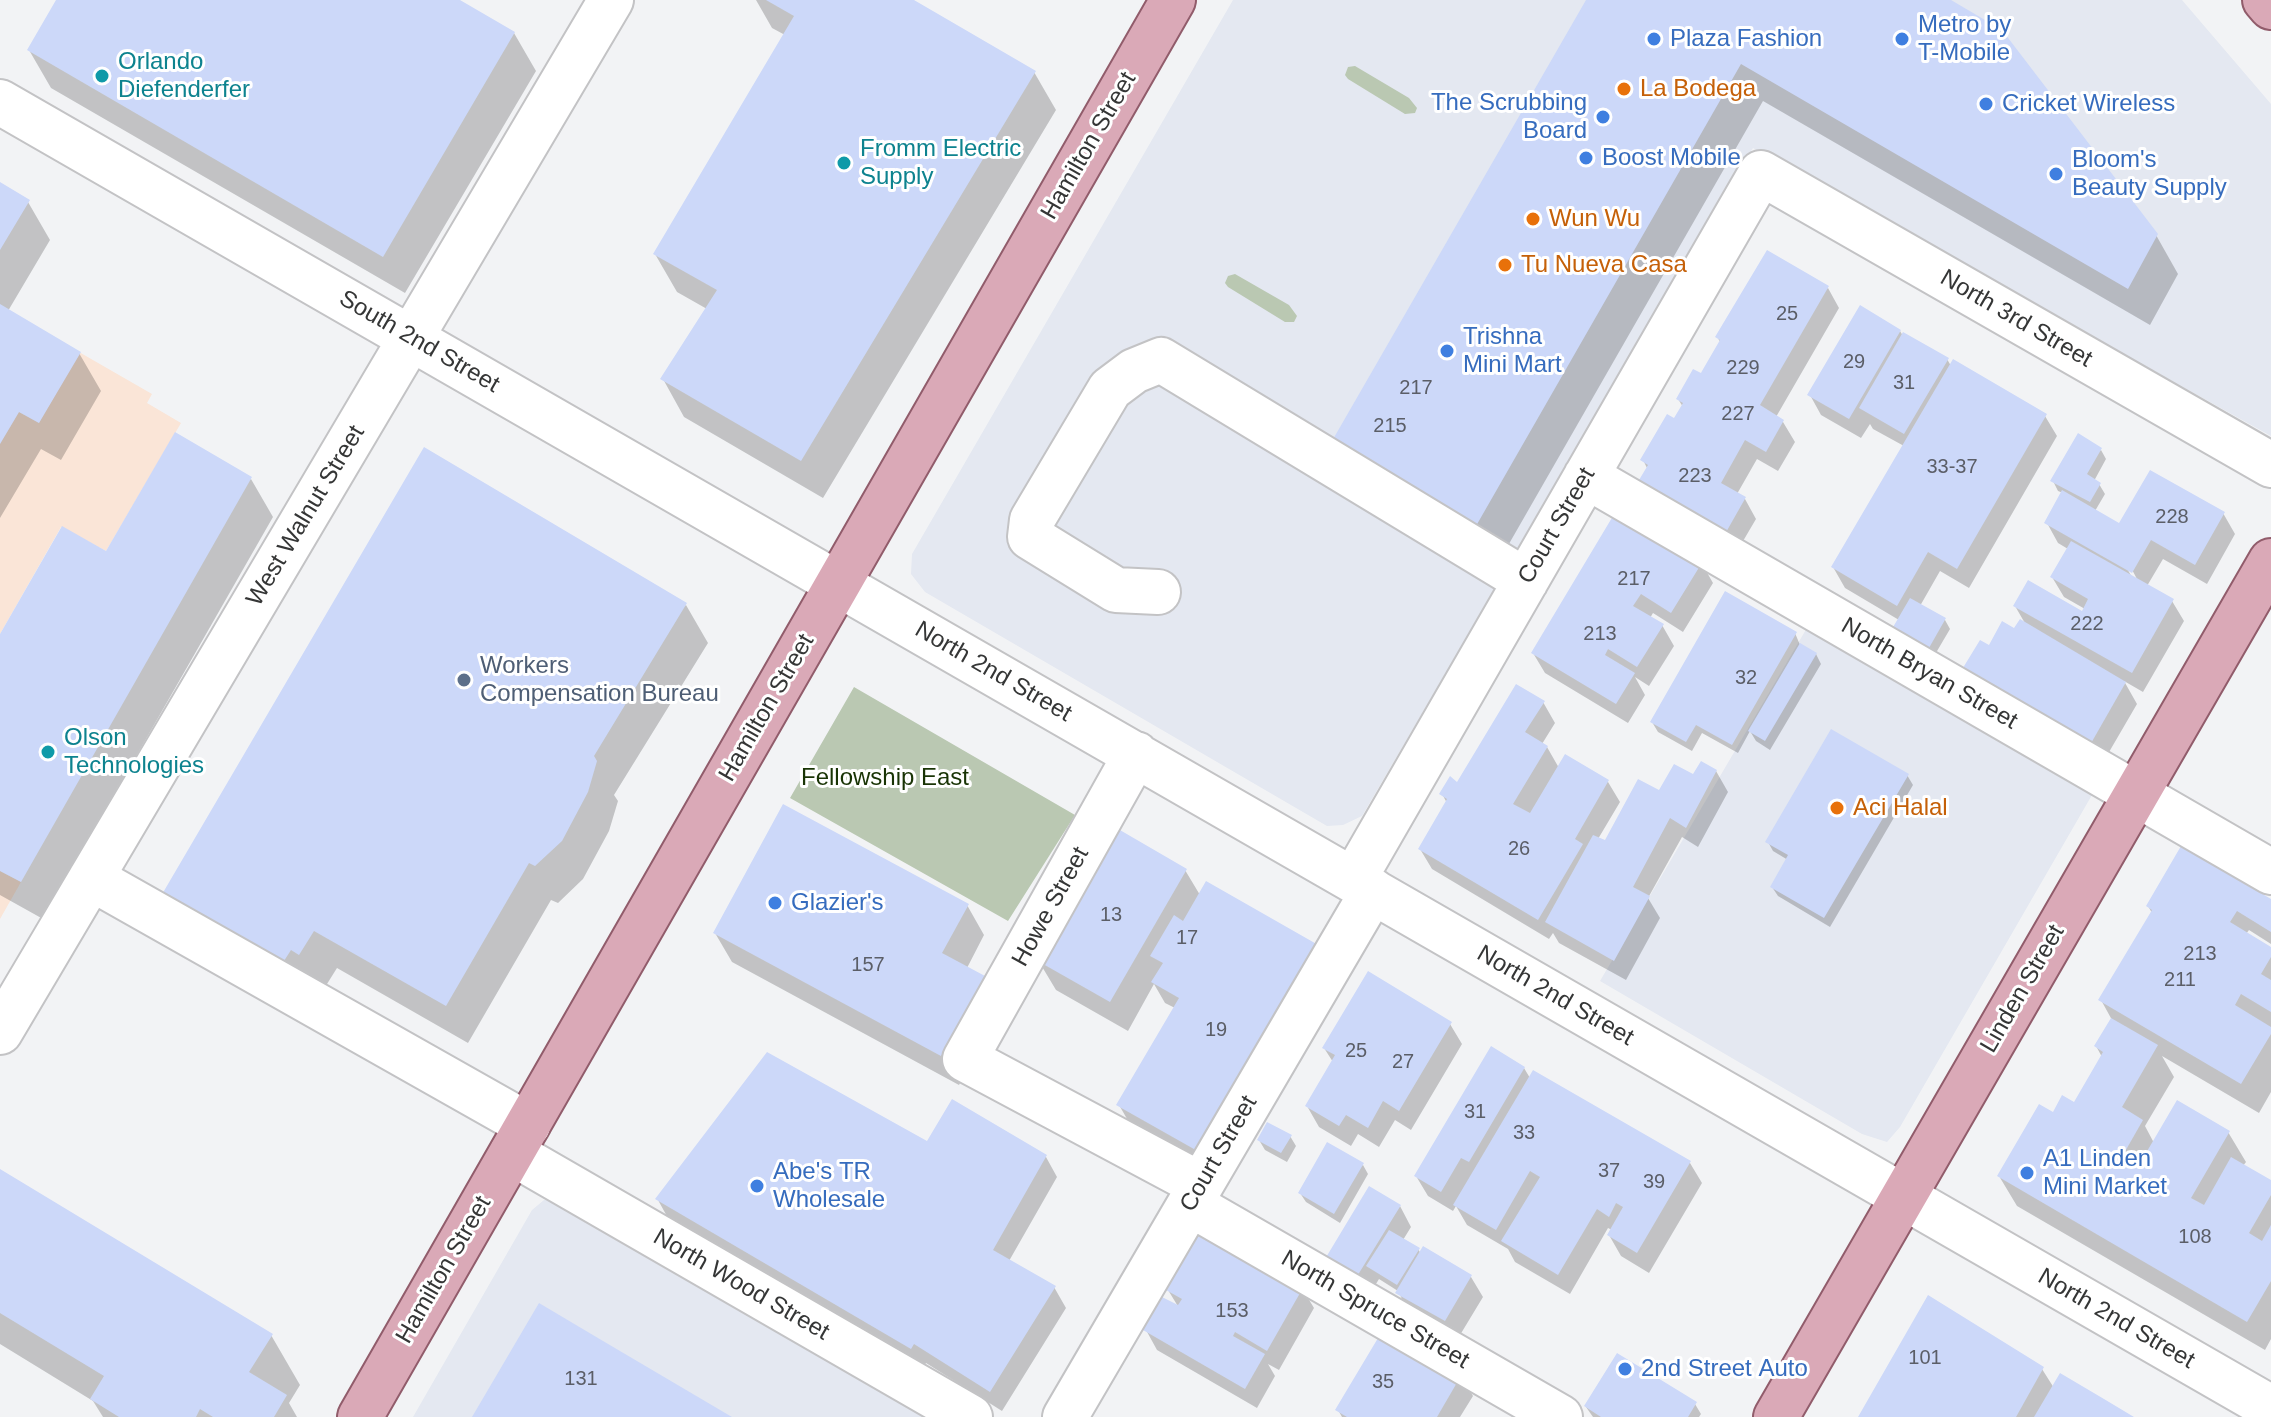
<!DOCTYPE html>
<style>
body{margin:0}
canvas{display:block;background:#f2f3f5}
</style>
<canvas width="2271" height="1417"></canvas>
<script>
const g = document.querySelector('canvas').getContext('2d');
g.lineJoin = 'round';
function fill(path, color) {
  g.fillStyle = color;
  g.fill(path, 'evenodd');
}
function trace(path, color, width, dash) {
  g.strokeStyle = color;
  g.lineWidth = width;
  g.lineCap = dash ? 'butt' : 'round';
  g.setLineDash(dash || []);
  g.stroke(path);
}
function drawText(font, color, halo, rows, align = 'center') {
  g.font = font + ' Arial,sans-serif';
  g.lineWidth = 6;
  g.setLineDash([]);
  g.textBaseline = 'middle';
  g.strokeStyle = halo;
  g.fillStyle = color;
  for (const [text, x, y, turn = 0] of rows) {
    g.save();
    g.translate(x, y);
    g.rotate((+turn || 0) * Math.PI / 180);
    g.textAlign = isNaN(turn) ? turn : align;
    if (halo) g.strokeText(text, 0, 0);
    g.fillText(text, 0, 0);
    g.restore();
  }
}
fill(new Path2D(`
 M1233,0H2182L2271,104V436L1753,148L1362,816L1343,825L1327,826L925,592L911,574L912,554Z
 M1811,621L2093,785L2092,795L1900,1127L1887,1142L1862,1134L1600,981Z
 M544,1200H557L929,1417H413L532,1210Z`), '#e4e8f1');
fill(new Path2D(`
 M79,352L152,394L147,403L181,423L106,551L61,527L0,634V444L19,412L39,423Z
 M0,871L21,882L0,919Z`), '#fae5d7');
fill(new Path2D(`
 M1355,66L1409,98L1417,108L1415,113L1405,114L1348,79L1345,75L1348,67Z
 M1235,274L1289,305L1297,316L1294,322H1285L1228,287L1225,283L1228,276Z
 M854,687L1075,815L1008,921L790,798Z`), '#bac8b2');
fill(new Path2D(`
 M59,0H457L514,33L536,71L405,293L51,88L29,50Z
 M756,0H910L1034,72L1056,110L823,498L684,417L663,379L707,309L677,292L655,254L785,35L772,28Z
 M1588,0H1947L2156,235L2178,274L2150,325L1763,101L1498,563L1357,479Z
 M0,185L28,202L50,240L8,311L79,353L101,391L61,460L41,449L0,518Z
 M1828,288L1839,308L1776,417L1783,422L1795,442L1778,471L1757,459L1737,494L1745,499L1756,519L1736,553L1647,468L1643,460L1675,421L1683,407L1678,399L1702,376L1721,343L1717,337Z
 M1900,331L1903,336L1947,359L1951,366L2045,416L2057,436L1969,588L1940,571L1920,606L1945,620L1950,629L1930,663L1899,620L1845,588L1833,567L1904,446L1873,429L1870,424L1861,438L1821,415L1810,395Z
 M2101,450L2106,459L2094,481L2099,484L2105,494L2095,511L2120,526L2223,513L2235,534L2207,584L2163,559L2147,586L2172,601L2184,621L2143,692L2124,681L2137,704L2098,771L1990,648L2026,625L2015,606L2082,614L2085,609L2064,597L2052,577L2068,549L2058,543L2047,523L2063,493L2058,491L2053,481ZM2129,564L2137,579H2133L2125,565Z
 M251,479L273,517L43,919L0,895V638L106,554Z
 M1617,514L1701,562L1713,583L1683,632L1653,613L1650,618L1662,625L1674,646L1649,686L1635,677L1645,695L1628,723L1545,673L1533,653Z
 M686,605L708,643L614,795L618,801L609,831L583,879L558,903L551,900L468,1043L337,968L322,992L185,934Z
 M1795,633L1800,645L1816,654L1821,664L1770,750L1756,741L1750,731L1738,753L1702,733L1692,751L1658,732L1652,722Z
 M1543,702L1555,723L1542,744L1547,747L1559,768L1608,782L1620,802L1598,839L1606,842L1660,793L1694,777L1716,771L1728,792L1698,847L1682,837L1648,898L1660,918L1626,980L1559,943L1553,933L1549,939L1432,869L1420,849L1447,803L1442,794L1458,785Z
 M1907,775L1913,785L1830,927L1778,896L1772,887L1788,860L1773,851L1768,842Z
 M1185,870L1200,895L1223,1189L1141,1143L1119,1105L1175,1008L1165,1003L1154,984L1128,1031L1056,990L1038,960Z
 M2271,901V944L2249,930L2246,934L2271,949V1092L2259,1113L2162,1056L2174,1077L2145,1126L2154,1143L2228,1132L2246,1162L2243,1166L2271,1182V1339L2265,1350L2017,1206L1999,1176L2053,1115L2075,1105L2102,1057L2096,1046L2112,1020L2101,1000L2152,913L2148,906Z
 M967,905L984,935L967,968L984,977L1001,1007L959,1085L732,962L715,933Z
 M1450,1024L1462,1044L1411,1130L1395,1120L1379,1147L1358,1134L1351,1146L1319,1127L1307,1106L1333,1062L1324,1048Z
 M1524,1068L1530,1078L1690,1163L1702,1183L1649,1273L1621,1256L1609,1235L1612,1230L1608,1228L1570,1294L1515,1262L1508,1249L1467,1225L1456,1206L1453,1211L1428,1196L1416,1176Z
 M1290,1136L1296,1146L1287,1162L1265,1150L1259,1140Z
 M928,1144L1046,1157L1057,1177L1009,1261L1054,1287L1066,1308L1002,1411L926,1363L923,1368L669,1220L658,1200Z
 M1363,1165L1368,1174L1340,1223L1306,1202L1300,1193Z
 M0,1171L271,1335L300,1385L289,1403L297,1417H103L93,1401L0,1344Z
 M1400,1206L1411,1227L1403,1240L1418,1249L1421,1254L1424,1249L1471,1277L1483,1297L1457,1340L1409,1313L1398,1291L1379,1279L1368,1297L1339,1279Z
 M1302,1288L1314,1308L1279,1370L1268,1364L1275,1376L1257,1408L1157,1350L1146,1330L1179,1308L1168,1290Z
 M2042,1369L2054,1388L2130,1417H1860Z
 M1461,1375L1473,1396L1460,1417H1342L1338,1410Z
 M1695,1404L1701,1414L1699,1417H1593L1586,1407Z`), '#0003');
fill(new Path2D(`
 M56,0H460L515,32L383,257L27,50Z
 M766,0H914L1036,71L801,461L660,379L717,290L653,254L794,16Z
 M1586,0H1951L2002,30L2158,234L2128,289L1741,64L1476,526L1332,441Z
 M0,182L30,200L0,250Z
 M1767,250L1829,286L1760,405L1784,420L1766,452L1745,440L1721,483L1746,497L1725,534L1630,495L1648,465L1640,460L1667,414L1674,418L1683,403L1676,399L1693,369L1701,373L1702,371L1720,340L1715,337Z
 M0,304L81,352L39,423L19,412L0,444Z
 M1860,305L1901,330L1849,419L1807,395Z
 M1903,332L1949,358L1904,434L1859,408Z
 M1953,359L2047,414L1957,569L1928,552L1897,606L1831,567Z
 M175,432L252,477L21,882L0,871V634L62,526L106,551Z
 M2078,433L2102,448L2087,474L2101,483L2090,502L2050,481Z
 M424,447L687,603L594,756L597,761L588,792L562,841L535,866L529,863L446,1006L314,931L299,955L291,950L282,964L161,896Z
 M2150,470L2225,512L2195,565L2151,540L2132,573L2044,523L2062,490L2119,523Z
 M1616,511L1703,561L1671,613L1641,594L1633,606L1664,624L1637,667L1608,649L1605,655L1635,673L1616,704L1531,653Z
 M2071,541L2174,599L2132,673L2013,606L2028,580L2082,611L2088,599L2050,577Z
 M1725,591L1797,632L1732,745L1696,725L1686,742L1650,722Z
 M1910,598L1946,618L1925,655L1889,634Z
 M2020,619L2126,682L2086,752L1958,676L1980,640L1989,645L2002,621L2014,628Z
 M1800,643L1817,653L1765,741L1748,731Z
 M1516,684L1545,701L1525,732L1548,746L1513,804L1530,813L1565,754L1609,780L1575,839L1583,844L1538,920L1418,849L1447,799L1439,794L1450,776L1457,782Z
 M1831,729L1909,774L1824,918L1770,887L1788,855L1765,842Z
 M1701,761L1717,770L1686,828L1670,818L1633,887L1650,896L1614,961L1545,922L1593,835L1605,840L1638,779L1659,790L1674,764L1693,774Z
 M783,804L969,904L942,953L985,976L941,1056L713,933Z
 M1113,826L1187,869L1110,1002L1036,960Z
 M2181,846L2271,899V932L2237,911L2230,922L2271,947V957L2261,974L2271,980V1012L2241,994L2235,1005L2271,1027V1034L2241,1084L2098,1000L2152,910L2146,906Z
 M1206,881L1320,946L1201,1153L1116,1105L1179,998L1151,982L1163,963L1150,956L1174,915L1183,921Z
 M1368,971L1452,1022L1399,1111L1383,1101L1368,1128L1346,1115L1339,1126L1305,1106L1335,1055L1322,1048Z
 M2111,1018L2158,1045L2122,1107L2143,1120L2123,1155L2139,1165L2177,1100L2230,1131L2191,1198L2204,1205L2231,1157L2271,1180V1195L2249,1233L2262,1241L2271,1225V1281L2247,1322L1997,1176L2039,1104L2053,1112L2062,1095L2074,1102L2103,1052L2094,1046Z
 M1491,1046L1525,1067L1469,1162L1461,1158L1441,1192L1414,1176Z
 M767,1052L927,1141L952,1099L1047,1155L993,1250L1056,1286L990,1392L914,1344L911,1349L655,1199Z
 M1533,1070L1691,1161L1637,1253L1607,1235L1623,1207L1616,1203L1609,1217L1597,1209L1558,1275L1501,1241L1540,1177L1530,1171L1496,1230L1453,1205Z
 M1267,1122L1292,1135L1281,1153L1257,1140Z
 M1327,1142L1364,1163L1334,1214L1298,1193Z
 M0,1169L273,1334L249,1372L287,1395L274,1417H213L200,1409L196,1417H119L90,1399L104,1376L0,1313Z
 M1369,1186L1401,1205L1356,1278L1325,1259Z
 M1202,1228L1304,1286L1267,1351L1235,1332L1233,1336L1265,1354L1245,1389L1143,1330L1162,1297L1178,1305L1182,1299L1166,1290Z
 M1389,1230L1420,1248L1397,1285L1366,1266Z
 M1423,1246L1472,1275L1445,1321L1395,1293Z
 M1928,1295L2044,1367L2016,1417H1858Z
 M539,1303L603,1341L732,1417H472Z
 M1384,1328L1462,1374L1437,1417H1347L1335,1410Z
 M1617,1353L1697,1402L1688,1417H1601L1584,1406Z
 M2060,1373L2104,1399L2134,1417H2034Z`), '#ccd8f9');
const minor = new Path2D(`
 M0,102L2271,1408
 M1586,476L2271,872
 M1158,592L1116,590L1030,537L1032,520L1110,389L1134,371L1161,360L1526,581
 M1136,754L965,1059L1201,1185
 M91,878L528,1125
 M1354,879L1761,173L2271,465
 M0,1032L611,0
 M512,1153L970,1417
 M1190,1204L1560,1417
 M1065,1417L1373,891`);
const major = new Path2D(`
 M2265,0L2271,7
 M360,1417L1173,0
 M1776,1417L2271,561`);
trace(minor, '#c3c3c5', 48);
trace(major, '#915c6b', 48);
trace(minor, '#fff', 44);
trace(major, '#daa9b7', 44);
for (const [x, y, r, color] of [
 [1654,39,8,"#3f7fe0"],
 [1902,39,8,"#3f7fe0"],
 [102,76,8,"#0f9aa8"],
 [1624,89,8,"#e8710a"],
 [1986,104,8,"#3f7fe0"],
 [1603,117,8,"#3f7fe0"],
 [1586,158,8,"#3f7fe0"],
 [844,163,8,"#0f9aa8"],
 [2056,174,8,"#3f7fe0"],
 [1533,219,8,"#e8710a"],
 [1505,265,8,"#e8710a"],
 [1447,351,8,"#3f7fe0"],
 [464,680,8,"#5c6f8a"],
 [48,752,8,"#0f9aa8"],
 [1837,808,8,"#e8710a"],
 [775,903,8,"#3f7fe0"],
 [2027,1173,8,"#3f7fe0"],
 [757,1186,8,"#3f7fe0"],
 [1625,1369,8,"#3f7fe0"]
]) {
  const dot = new Path2D();
  dot.arc(x, y, r, 0, 2 * Math.PI);
  g.fillStyle = color;
  g.fill(dot);
  trace(dot, '#fff', 3);
}
drawText('20px', '#5b5e67', null, [
 ["25",1787,314],
 ["29",1854,362],
 ["229",1743,368],
 ["31",1904,383],
 ["217",1416,388],
 ["227",1738,414],
 ["215",1390,426],
 ["33-37",1952,467],
 ["223",1695,476],
 ["228",2172,517],
 ["217",1634,579],
 ["222",2087,624],
 ["213",1600,634],
 ["32",1746,678],
 ["26",1519,849],
 ["13",1111,915],
 ["17",1187,938],
 ["213",2200,954],
 ["157",868,965],
 ["211",2180,980],
 ["19",1216,1030],
 ["25",1356,1051],
 ["27",1403,1062],
 ["31",1475,1112],
 ["33",1524,1133],
 ["37",1609,1171],
 ["39",1654,1182],
 ["108",2195,1237],
 ["153",1232,1311],
 ["101",1925,1358],
 ["131",581,1379],
 ["35",1383,1382]
]);
drawText('24px', '#366cbe', '#fff', [
 ["Metro by",1918,25],
 ["T-Mobile",1918,53],
 ["Plaza Fashion",1670,39],
 ["The Scrubbing",1587,103,"right"],
 ["Board",1587,131,"right"],
 ["Cricket Wireless",2002,104],
 ["Boost Mobile",1602,158],
 ["Bloom's",2072,160],
 ["Beauty Supply",2072,188],
 ["Trishna",1463,337],
 ["Mini Mart",1463,365],
 ["Glazier's",791,903],
 ["A1 Linden",2043,1159],
 ["Mini Market",2043,1187],
 ["Abe's TR",773,1172],
 ["Wholesale",773,1200],
 ["2nd Street Auto",1641,1369]
], 'left');
drawText('24px', '#0d838f', '#fff', [
 ["Orlando",118,62],
 ["Diefenderfer",118,90],
 ["Fromm Electric",860,149],
 ["Supply",860,177],
 ["Olson",64,738],
 ["Technologies",64,766]
], 'left');
drawText('24px', '#c56008', '#fff', [
 ["La Bodega",1640,89],
 ["Wun Wu",1549,219],
 ["Tu Nueva Casa",1521,265],
 ["Aci Halal",1853,808]
], 'left');
drawText('24px', '#353636', '#fff', [
 ["Hamilton Street",1089,146,-60],
 ["North 3rd Street",2016,319,30],
 ["South 2nd Street",419,342,30],
 ["West Walnut Street",306,516,-59],
 ["Court Street",1557,526,-60],
 ["North 2nd Street",993,672,30],
 ["North Bryan Street",1929,674,30],
 ["Hamilton Street",767,708,-60],
 ["Howe Street",1051,907,-61],
 ["Linden Street",2023,989,-60],
 ["North 2nd Street",1555,996,30],
 ["Court Street",1219,1154,-60],
 ["Hamilton Street",444,1270,-60],
 ["North Wood Street",741,1285,30],
 ["North Spruce Street",1375,1310,30],
 ["North 2nd Street",2116,1319,30]
]);
drawText('24px', '#4e5e75', '#fff', [
 ["Workers",480,666],
 ["Compensation Bureau",480,694]
], 'left');
drawText('24px', '#193405', '#fff', [
 ["Fellowship East",885,778]
]);
</script>
